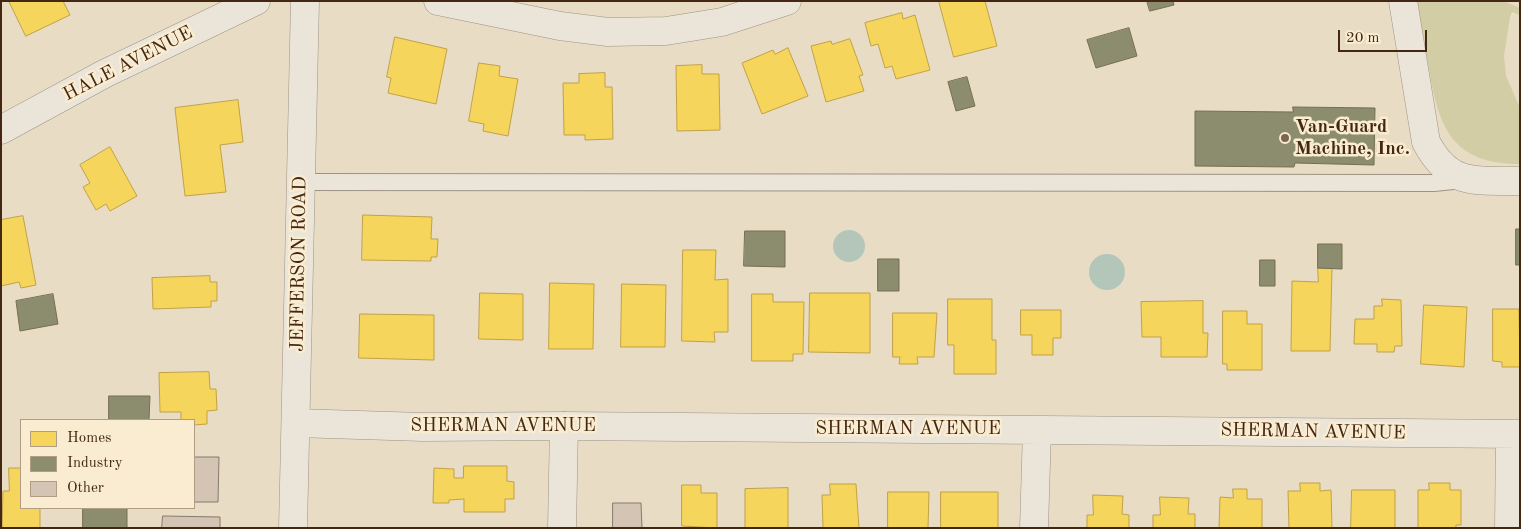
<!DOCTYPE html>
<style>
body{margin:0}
#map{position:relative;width:1521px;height:529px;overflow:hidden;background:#e8dcc5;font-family:"Old Standard TT",serif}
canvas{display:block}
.frame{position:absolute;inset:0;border:2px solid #442713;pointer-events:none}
.legend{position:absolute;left:20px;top:419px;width:175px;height:90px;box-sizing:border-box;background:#f9ecd0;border:1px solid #b19d84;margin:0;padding:6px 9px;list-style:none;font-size:15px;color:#442713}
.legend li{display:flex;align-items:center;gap:10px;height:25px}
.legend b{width:25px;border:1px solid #b19d84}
.scale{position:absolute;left:1338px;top:30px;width:89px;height:22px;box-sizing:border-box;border:2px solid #442713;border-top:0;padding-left:6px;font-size:15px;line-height:18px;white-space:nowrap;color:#442713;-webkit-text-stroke:4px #f9ecd0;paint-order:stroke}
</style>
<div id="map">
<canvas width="1521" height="529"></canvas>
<div class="frame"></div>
<ul class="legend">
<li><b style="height:14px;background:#f6d55c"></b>Homes</li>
<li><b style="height:14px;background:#8c8c6e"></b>Industry</li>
<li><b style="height:14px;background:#d4c4b4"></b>Other</li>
</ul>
<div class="scale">20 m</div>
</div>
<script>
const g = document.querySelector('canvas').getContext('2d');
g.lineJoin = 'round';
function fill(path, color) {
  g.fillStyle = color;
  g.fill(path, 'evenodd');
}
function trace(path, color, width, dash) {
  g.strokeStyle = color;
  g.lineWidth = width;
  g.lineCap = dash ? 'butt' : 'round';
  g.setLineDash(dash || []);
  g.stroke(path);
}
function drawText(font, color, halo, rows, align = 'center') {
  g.font = font + ' "Old Standard TT",serif';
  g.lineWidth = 5;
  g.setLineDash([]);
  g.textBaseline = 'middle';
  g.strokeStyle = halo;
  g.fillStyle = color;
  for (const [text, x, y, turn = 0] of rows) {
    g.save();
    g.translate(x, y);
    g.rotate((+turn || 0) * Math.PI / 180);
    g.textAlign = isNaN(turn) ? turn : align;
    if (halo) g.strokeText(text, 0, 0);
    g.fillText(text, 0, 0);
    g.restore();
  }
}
fill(new Path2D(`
 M1417,1H1503L1520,8V15L1512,12L1510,17L1504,56L1506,76L1520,108V164C1452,164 1439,128 1429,69C1425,47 1421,24 1417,1Z`), '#d3cda5');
fill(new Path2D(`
 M833 246a16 16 0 1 1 32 0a16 16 0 1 1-32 0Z
 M1089 272a18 18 0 1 1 36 0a18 18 0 1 1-36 0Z`), '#b4c6ba');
const homes = new Path2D(`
 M9,1H63L70,15L26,36Z
 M939,1H985L997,46L954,57Z
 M902,13L903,19L915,15L930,70L896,79L892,66L885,68L878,44L871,46L865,23Z
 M395,37L447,49L436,104L388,93L391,78L387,77Z
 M850,39L863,75L859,76L864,91L826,102L811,46L831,41L832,44Z
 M788,48L808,96L762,114L742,63L773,50L775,54Z
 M479,63L500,66L499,76L518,79L508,136L483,131L484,124L469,121Z
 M702,65V74H719L720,130L677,131L676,66Z
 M605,73V87H612L613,139L585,140V135H564L563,83H579V74Z
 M238,100L243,142L220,145L226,192L185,196L175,108Z
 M110,147L137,196L110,211L106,204L96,210L83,187L90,183L80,165Z
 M363,215L432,217L431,239H438L437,257H431V261L362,260Z
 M23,216L36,285L21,288L19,282L1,286V220Z
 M683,250H716L715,280L728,279V332H714L715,342L682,341Z
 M1318,268H1332L1330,351H1291L1292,281L1318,282Z
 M210,276V282H217V301H211V307L153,309L152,278Z
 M550,283L594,284L593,349H549Z
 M622,284L666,285L665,347H621Z
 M480,293L523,294V340L479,339Z
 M810,293H870V353L809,352Z
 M752,294H773V302H804L803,354H793V361H752Z
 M948,299H992V340H996V374H954V345H948Z
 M1382,299L1401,300L1402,346H1395L1394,352H1377V344H1354L1355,319H1374V306H1382Z
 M1203,301V333H1208L1207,357H1161V337H1142L1141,302Z
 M1424,305L1467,307L1464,367L1421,364Z
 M1493,309H1519L1520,367H1502V362L1493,361Z
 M1021,310H1061V338H1053V355H1032V335H1021Z
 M1223,311H1247V324H1262V370H1227V364H1223Z
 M893,313H937L934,357H917L918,364H899L900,357H893Z
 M360,314L434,315V360L359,358Z
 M209,372L210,389H216L217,410L207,411V424L194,425V420H181V412H160L159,373Z
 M464,466H507V481L514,482V499H505V512H464V499L449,500V503H433L434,468L454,469V478H463Z
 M9,468H21V508H40V528H2L3,491H9Z
 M1300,483H1320V491L1331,490L1332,528H1289L1288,491H1300Z
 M1429,483H1450V490H1461V525H1456V528H1418V490H1429Z
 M830,484H856L859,528H823L822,495H830Z
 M682,485H701V493H717V528L682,526Z
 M788,488V528H745V489Z
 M1233,489H1247V499H1262V528H1219L1220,497L1233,498Z
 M1352,490H1395V528H1351Z
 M888,492H929L928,528H888Z
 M941,492H998V528H941Z
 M1093,495L1123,496L1122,514L1129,515V528H1087V515H1093Z
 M1160,497L1189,498L1188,514H1195V528H1153V515H1160Z`);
fill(homes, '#f6d55c');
trace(homes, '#c1a146', 1);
const industry = new Path2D(`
 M1147,1H1173L1174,5L1150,11Z
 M1129,28L1137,56L1096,68L1087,40Z
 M967,77L975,106L956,111L948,82Z
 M1293,107L1375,108L1374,165L1295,163L1294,167L1195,166V111L1293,112Z
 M1516,229H1520V265H1516Z
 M745,231H785V267L744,266Z
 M1318,244H1342V269L1318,268Z
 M878,259H899V291H878Z
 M1260,260H1275V286H1260Z
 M53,294L58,324L20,331L16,301Z
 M109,396H150L149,420H109Z
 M83,508H127V528H83Z`);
fill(industry, '#8c8c6e');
trace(industry, '#766e53', 1);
const building = new Path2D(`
 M194,457H219L218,502H194Z
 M613,503H641L642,528H613Z
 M163,516L220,517V528H162Z`);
fill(building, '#d4c4b4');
trace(building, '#857a6c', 1);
const lane = new Path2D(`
 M301,182L1434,183L1463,180`);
const street = new Path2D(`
 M438,1L560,26L608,32L666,31L722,22L787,1
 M1403,1L1426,142C1450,187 1474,180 1520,181
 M1,130L104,74L256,1
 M296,423L423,427L564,426L1520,434
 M293,528L305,1
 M562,528L564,426
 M1034,528L1037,430
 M1509,528L1510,434`);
trace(lane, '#9d9283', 18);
trace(street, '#9d9283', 29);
trace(lane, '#ebe5d9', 16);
trace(street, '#ebe5d9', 28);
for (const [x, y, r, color] of [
 [1285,138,5,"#7d6651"]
]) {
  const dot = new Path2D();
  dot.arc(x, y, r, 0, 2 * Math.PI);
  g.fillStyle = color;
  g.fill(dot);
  trace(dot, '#f9ecd0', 2);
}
drawText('19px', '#442713', '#f9ecd0', [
 ["HALE AVENUE",128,64,-27],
 ["JEFFERSON ROAD",299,264,-89],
 ["SHERMAN AVENUE",503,426],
 ["SHERMAN AVENUE",908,429],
 ["SHERMAN AVENUE",1313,432,1]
]);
drawText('bold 19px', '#442713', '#f9ecd0', [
 ["Van-Guard",1295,127],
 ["Machine, Inc.",1295,149]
], 'left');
</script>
